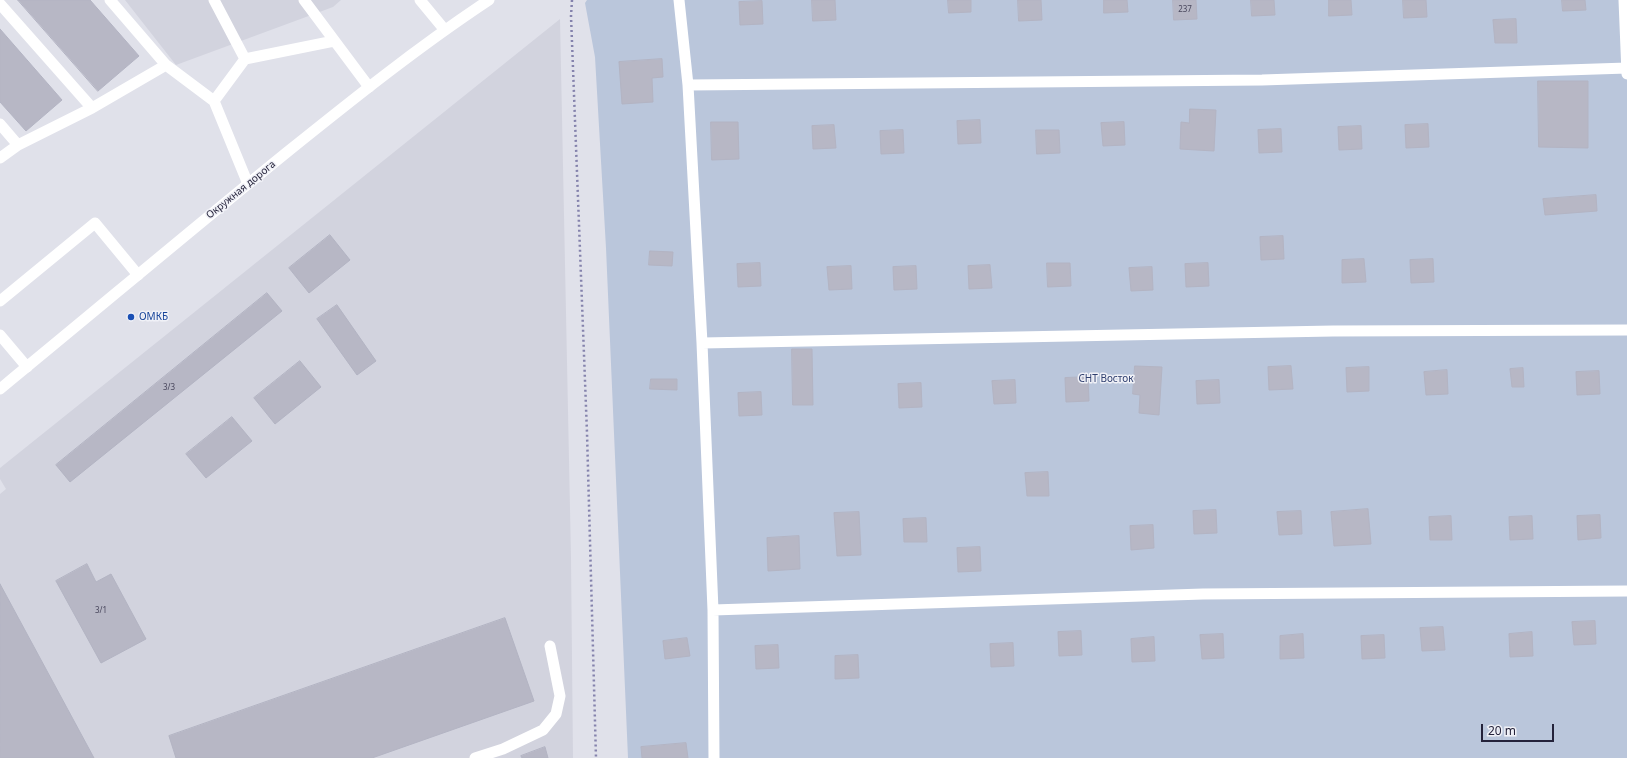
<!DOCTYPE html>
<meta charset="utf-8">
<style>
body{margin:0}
#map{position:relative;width:1627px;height:758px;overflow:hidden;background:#e0e1ea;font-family:"Noto Sans",sans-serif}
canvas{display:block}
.scale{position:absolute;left:1481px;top:724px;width:73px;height:18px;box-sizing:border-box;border:2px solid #24223a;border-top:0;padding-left:5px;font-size:12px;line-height:14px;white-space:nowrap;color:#24223a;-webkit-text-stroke:3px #f0f1f7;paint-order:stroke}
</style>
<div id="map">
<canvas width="1627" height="758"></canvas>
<div class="scale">20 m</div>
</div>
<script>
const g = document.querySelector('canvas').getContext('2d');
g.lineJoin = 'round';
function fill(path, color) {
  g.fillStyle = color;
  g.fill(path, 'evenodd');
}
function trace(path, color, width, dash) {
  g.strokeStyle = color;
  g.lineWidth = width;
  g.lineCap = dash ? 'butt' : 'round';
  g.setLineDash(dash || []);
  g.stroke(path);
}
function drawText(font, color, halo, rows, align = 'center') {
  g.font = font + ' "Noto Sans",sans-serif';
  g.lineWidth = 3;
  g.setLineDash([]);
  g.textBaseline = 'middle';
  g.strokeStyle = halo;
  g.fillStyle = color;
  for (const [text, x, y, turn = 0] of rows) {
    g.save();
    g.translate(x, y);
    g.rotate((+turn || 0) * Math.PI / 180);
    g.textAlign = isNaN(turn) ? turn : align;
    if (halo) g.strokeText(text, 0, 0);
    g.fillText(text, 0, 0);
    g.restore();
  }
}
fill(new Path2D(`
 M125,0H341L333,7L176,65Z
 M560,19L571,558L573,758H0V494L6,489L0,479V468Z`), '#d2d3de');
fill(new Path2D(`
 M587,0H1627V758H628L606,248L595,57L585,3Z`), '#bac6db');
const building = new Path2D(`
 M18,0H90L139,56L98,91Z
 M812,0H835L836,20L813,21Z
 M948,0H971V12L949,13Z
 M1018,0H1041L1042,20L1019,21Z
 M1104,0H1127L1128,12L1104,13Z
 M1173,0H1196L1197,19L1174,20Z
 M1251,0H1274L1275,15L1252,16Z
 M1329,0H1351L1352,15L1329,16Z
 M1403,0H1426L1427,17L1404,18Z
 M1562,0H1585L1586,10L1563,11Z
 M762,1L763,24L740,25L739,2Z
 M1516,19L1517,43H1495L1493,20Z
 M0,29L62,100L26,131L0,102Z
 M662,59L663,77L652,78L653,102L622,104L619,62Z
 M1538,81H1588V148L1539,147Z
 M1190,109L1216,110L1214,151L1180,149L1181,122L1189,123Z
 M980,120L981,143L958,144L957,121Z
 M711,122H738L739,159L712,160Z
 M1124,122L1125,145L1103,146L1101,123Z
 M1428,124L1429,147L1406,148L1405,125Z
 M834,125L836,148L813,149L812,126Z
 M1361,126L1362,149L1339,150L1338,127Z
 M1281,129L1282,152L1259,153L1258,130Z
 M903,130L904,153L881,154L880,131Z
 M1036,130H1059L1060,153L1037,154Z
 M1596,195L1597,211L1545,215L1543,199Z
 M330,235L350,260L309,293L289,268Z
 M1283,236L1284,259L1261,260L1260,237Z
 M650,251L673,252L672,266L649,265Z
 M1364,259L1366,282L1342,283V260Z
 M1433,259L1434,282L1411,283L1410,260Z
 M760,263L761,286L738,287L737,264Z
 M1047,263H1070L1071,286L1048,287Z
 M1208,263L1209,286L1186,287L1185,264Z
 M990,265L992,288L969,289L968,266Z
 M851,266L852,289L829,290L827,267Z
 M916,266L917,289L894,290L893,267Z
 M1152,267L1153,290L1131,291L1129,268Z
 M267,293L282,311L70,482L56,465Z
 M337,305L376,361L357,375L317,319Z
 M792,349H812L813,405H793Z
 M300,361L321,387L275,424L254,398Z
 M1135,366L1162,367L1159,415L1139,413L1140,395L1133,394Z
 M1291,366L1293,389L1269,390L1268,367Z
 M1369,367V391L1347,392L1346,368Z
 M1523,368L1524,387H1512L1510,369Z
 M1447,370L1448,394L1426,395L1424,372Z
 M1599,371L1600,394L1577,395L1576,372Z
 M1088,377L1089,401L1066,402L1065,378Z
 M651,379H677V390L650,389Z
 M1015,380L1016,403L994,404L992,381Z
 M1219,380L1220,403L1197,404L1196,381Z
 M921,383L922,407L899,408L898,384Z
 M761,392L762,415L739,416L738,393Z
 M232,417L252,441L206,478L186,454Z
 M1048,472L1049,496H1027L1025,473Z
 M1368,509L1371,544L1334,546L1331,512Z
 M1216,510L1217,533L1194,534L1193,511Z
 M1301,511L1302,534L1279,535L1277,512Z
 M859,512L861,555L837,556L834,513Z
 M1600,515L1601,538L1578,540L1577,516Z
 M1451,516L1452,540H1430L1429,517Z
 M1532,516L1533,539L1510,540L1509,517Z
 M926,518L927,542H904L903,519Z
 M1153,525L1154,548L1131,550L1130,526Z
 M799,536L800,569L768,571L767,538Z
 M980,547L981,571L958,572L957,548Z
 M87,564L96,582L111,574L146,639L101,663L56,581Z
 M0,584L94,758H0Z
 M505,618L534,701L372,758H176L169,736Z
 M1595,621L1596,644L1574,645L1572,622Z
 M1443,627L1445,650L1422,651L1420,628Z
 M1081,631L1082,655L1059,656L1058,632Z
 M1532,632L1533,656L1510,657L1509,634Z
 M1223,634L1224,658L1202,659L1200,635Z
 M1303,634L1304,658L1280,659V636Z
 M1384,635L1385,658L1362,659L1361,636Z
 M1154,637L1155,661L1132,662L1131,639Z
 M687,638L690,656L665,659L663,641Z
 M1013,643L1014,666L991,667L990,644Z
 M778,645L779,668L756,669L755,646Z
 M858,655L859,678L835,679V656Z
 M686,743L688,758H642L641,747Z
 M545,747L548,758H522L521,756Z`);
fill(building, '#b7b7c5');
trace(building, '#b3b4c3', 1);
trace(new Path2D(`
 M572,0L571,16L587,433L596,758`), '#8482ac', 2.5, [2, 3]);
trace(new Path2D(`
 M110,0L166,65
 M214,0L245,59L334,41
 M304,0L369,87
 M420,0L444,29
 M679,0L688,85L702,343L713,610L714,758
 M1624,0L1627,74
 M0,4L92,108
 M245,59L214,101L248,184
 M688,85L1262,80L1627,68
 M0,124L18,145
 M0,158L18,145L92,108L166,65L214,101
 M0,301L95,223L138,275
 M0,335L27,367
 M702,343L1333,331L1627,330
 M713,610L1203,594L1627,591
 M475,758L503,749L543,730L556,714L560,696L550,646`), '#fff', 11);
trace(new Path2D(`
 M0,389C95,311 190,231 286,153C352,100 418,47 489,0`), '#fff', 11);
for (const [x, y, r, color] of [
 [131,317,4,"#1a4fb4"]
]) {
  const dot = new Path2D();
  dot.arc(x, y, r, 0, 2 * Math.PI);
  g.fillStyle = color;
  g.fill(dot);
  trace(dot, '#f0f1f7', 1.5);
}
drawText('8px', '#49475d', null, [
 ["237",1185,10],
 ["3/3",169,388],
 ["3/1",101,611]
]);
drawText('10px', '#24223a', '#f0f1f7', [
 ["Окружная дорога",241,190,-39]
]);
drawText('10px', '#164399', '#f0f1f7', [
 ["ОМКБ",139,317]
], 'left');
drawText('10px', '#2e3e6e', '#f0f1f7', [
 ["СНТ Восток",1106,379]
]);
</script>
